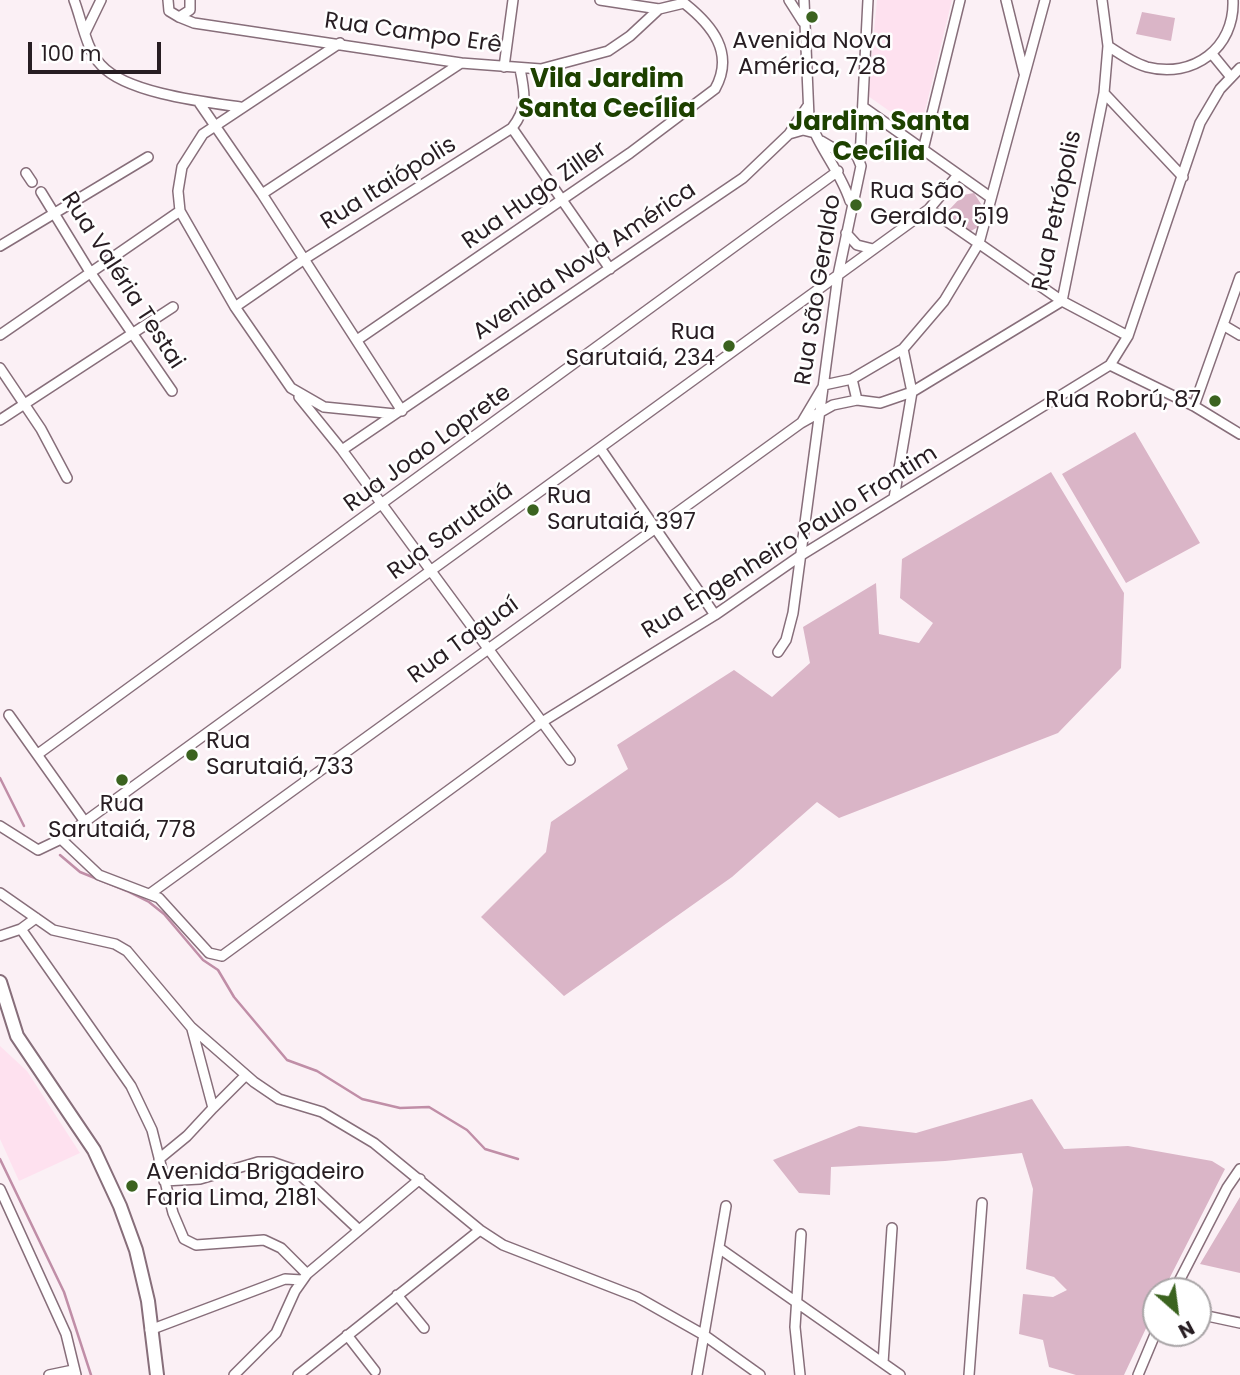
<!DOCTYPE html>
<meta charset="utf-8">
<style>
body{margin:0}
#map{position:relative;width:1240px;height:1375px;overflow:hidden;background:#fbf0f5;font-family:Poppins,sans-serif}
canvas{display:block}
.north{position:absolute;left:1142px;top:1277px;width:70px;height:70px;box-sizing:border-box;background:#fff;border:2px solid #a9a5a7;border-radius:50%;rotate:152deg;font-size:19px;font-weight:700;line-height:28px;text-align:center;color:#271d22}
.north::after{content:'';display:block;margin:auto;width:24px;height:32px;background:#3b631f;clip-path:polygon(50% 0,100% 100%,50% 72%,0 100%)}
.scale{position:absolute;left:28px;top:42px;width:133px;height:32px;box-sizing:border-box;border:4px solid #271d22;border-top:0;padding-left:9px;font-size:21px;line-height:24px;white-space:nowrap;color:#271d22;-webkit-text-stroke:5px #fff;paint-order:stroke}
</style>
<div id="map">
<canvas width="1240" height="1375"></canvas>
<div class="north">N</div>
<div class="scale">100 m</div>
</div>
<script>
const g = document.querySelector('canvas').getContext('2d');
g.lineJoin = 'round';
function fill(path, color) {
  g.fillStyle = color;
  g.fill(path, 'evenodd');
}
function trace(path, color, width, dash) {
  g.strokeStyle = color;
  g.lineWidth = width;
  g.lineCap = dash ? 'butt' : 'round';
  g.setLineDash(dash || []);
  g.stroke(path);
}
function drawText(font, color, halo, rows, align = 'center') {
  g.font = font + ' Poppins,sans-serif';
  g.lineWidth = 5;
  g.setLineDash([]);
  g.textBaseline = 'middle';
  g.strokeStyle = halo;
  g.fillStyle = color;
  for (const [text, x, y, turn = 0] of rows) {
    g.save();
    g.translate(x, y);
    g.rotate((+turn || 0) * Math.PI / 180);
    g.textAlign = isNaN(turn) ? turn : align;
    if (halo) g.strokeText(text, 0, 0);
    g.fillText(text, 0, 0);
    g.restore();
  }
}
fill(new Path2D(`
 M877,0H952L923,119L915,129L868,96Z
 M0,1046L27,1071L80,1153L19,1181L0,1139Z`), '#fee1ef');
fill(new Path2D(`
 M1142,12L1175,18L1171,41L1136,34Z
 M974,193L983,207L980,226L969,232L951,220L948,211L963,195Z
 M1135,432L1200,543L1126,583L1062,474Z
 M1051,472L1124,593L1121,668L1058,733L839,818L817,802L732,877L564,996L481,917L546,852L551,822L628,769L617,745L734,670L772,697L810,663L803,627L876,583L879,634L919,643L933,623L900,598L902,559Z
 M1032,1099L1064,1149L1128,1146L1212,1161L1225,1169L1163,1291H1156V1307L1124,1375H1076L1049,1367L1043,1340L1019,1334L1023,1294L1053,1297L1067,1290L1054,1277L1026,1269L1033,1189L1022,1153L945,1161L831,1167L830,1195L799,1193L773,1160L859,1126L916,1133Z
 M1240,1197V1273L1200,1264Z`), '#dab5c7');
trace(new Path2D(`
 M0,778L24,826
 M60,855L80,872L127,891L149,902L164,914L203,960L218,970L234,997L287,1060L317,1071L362,1099L400,1108L429,1107L467,1130L485,1149L518,1159
 M0,1159L64,1292L91,1375`), '#c08ea7', 2.5);
const street = new Path2D(`
 M74,0C82,21 86,49 101,65C126,93 204,102 240,107
 M168,0L169,11L179,17L190,10V0
 M789,0L803,22
 M804,0L809,117C817,146 840,170 850,201
 M1006,0L1024,73
 M1102,0L1108,46C1120,54 1133,63 1147,67C1193,79 1235,48 1233,0
 M179,17L194,23L461,63L541,69L608,51L630,36L659,9
 M85,33L101,0
 M340,43L203,134L182,167L178,191L180,211L235,307L291,388L324,407L395,414
 M1212,54L1230,76
 M504,67L513,0
 M1104,93L1183,177
 M198,101L262,194L402,411
 M863,107L990,197
 M512,128L610,269
 M789,134L803,130L815,133
 M923,150L960,0
 M860,159L868,0
 M26,173L32,182
 M41,192L90,272L172,391
 M262,194L461,63
 M929,209L1062,301L1128,336
 M846,233L857,245L873,249
 M0,246L148,157
 M235,307L303,260L512,128C528,108 525,93 520,69
 M1223,325L1240,335
 M0,335L180,211
 M357,340L630,153L715,89C735,53 712,25 684,3L659,9L600,0
 M1110,365L1194,406L1240,434
 M0,368L41,429L67,478
 M852,379L857,400L880,403L912,392L1062,301L1104,93L1108,46
 M299,397L342,450L570,760
 M1194,406L1240,277
 M0,420L173,307
 M802,422L824,385L852,379L903,349L944,301L979,243L1045,0
 M600,448L715,615
 M342,450L743,178L789,134L807,107
 M894,498L912,392L903,349
 M778,652L786,640L793,613L838,275L861,166L856,154L838,151L821,141
 M9,715L85,822
 M38,754L838,171
 M0,826L38,850L61,839L929,209L958,175
 M61,839L99,875L159,898L209,953L222,956L542,722L715,615L800,556L1110,365L1128,336L1200,123L1220,89L1240,68
 M0,893L53,930L115,944L127,951L191,1027L254,1082L279,1099L322,1112L374,1143L480,1230L503,1245L637,1297L704,1335L760,1375
 M151,893L801,423L833,405L857,400
 M21,929L131,1086L152,1130L173,1213L184,1239L196,1245L264,1240L281,1248L307,1274
 M0,936L21,929L36,918
 M213,1108L245,1076
 M159,1159L187,1136L213,1108L192,1029
 M164,1181L200,1179L258,1162H272L295,1170L358,1229
 M0,1189L66,1334L76,1375
 M719,1248L900,1375
 M1174,1291L1227,1188L1240,1169
 M397,1295L424,1328
 M1198,1314L1240,1323
 M150,1330L285,1279L302,1280
 M347,1335L375,1371
 M883,1363L892,1228
 M49,1375L73,1370
 M234,1375L276,1333L295,1291L307,1274L420,1179
 M298,1375L480,1230
 M697,1375L726,1206
 M800,1375L795,1327L801,1234
 M969,1375L982,1203
 M1138,1375L1156,1332`);
const secondary = new Path2D(`
 M0,982L17,1036L94,1150L120,1206L136,1250L148,1301L157,1375`);
trace(street, '#876e7a', 12);
trace(secondary, '#876e7a', 16);
trace(street, '#fff', 9);
trace(secondary, '#fff', 12);
for (const [x, y, r, color] of [
 [812,17,7,"#3b631f"],
 [856,205,7,"#3b631f"],
 [729,346,7,"#3b631f"],
 [1215,401,7,"#3b631f"],
 [533,510,7,"#3b631f"],
 [192,755,7,"#3b631f"],
 [122,780,7,"#3b631f"],
 [132,1186,7,"#3b631f"]
]) {
  const dot = new Path2D();
  dot.arc(x, y, r, 0, 2 * Math.PI);
  g.fillStyle = color;
  g.fill(dot);
  trace(dot, '#fff', 2.5);
}
drawText('23px', '#271d22', '#fff', [
 ["Rua Campo Erê",413,34,8],
 ["Rua Itaiópolis",389,184,-32],
 ["Rua Hugo Ziller",535,196,-35],
 ["Rua Petrópolis",1058,211,-78],
 ["Avenida Nova América",585,262,-34],
 ["Rua Valéria Testai",122,281,57],
 ["Rua São Geraldo",819,290,-81],
 ["Rua Joao Loprete",428,449,-36],
 ["Rua Sarutaiá",451,532,-36],
 ["Rua Engenheiro Paulo Frontim",790,543,-32],
 ["Rua Taguaí",464,641,-36]
]);
drawText('23px', '#271d22', '#fff', [
 ["Avenida Nova",812,42,"center"],
 ["América, 728",812,68,"center"],
 ["Rua São",870,192],
 ["Geraldo, 519",870,218],
 ["Rua",715,333,"right"],
 ["Sarutaiá, 234",715,359,"right"],
 ["Rua Robrú, 87",1201,401,"right"],
 ["Rua",547,497],
 ["Sarutaiá, 397",547,523],
 ["Rua",206,742],
 ["Sarutaiá, 733",206,768],
 ["Rua",122,805,"center"],
 ["Sarutaiá, 778",122,831,"center"],
 ["Avenida Brigadeiro",146,1173],
 ["Faria Lima, 2181",146,1199]
], 'left');
drawText('bold 26px', '#1d4100', '#fff', [
 ["Vila Jardim",607,80],
 ["Santa Cecília",607,110],
 ["Jardim Santa",879,123],
 ["Cecília",879,153]
]);
</script>
